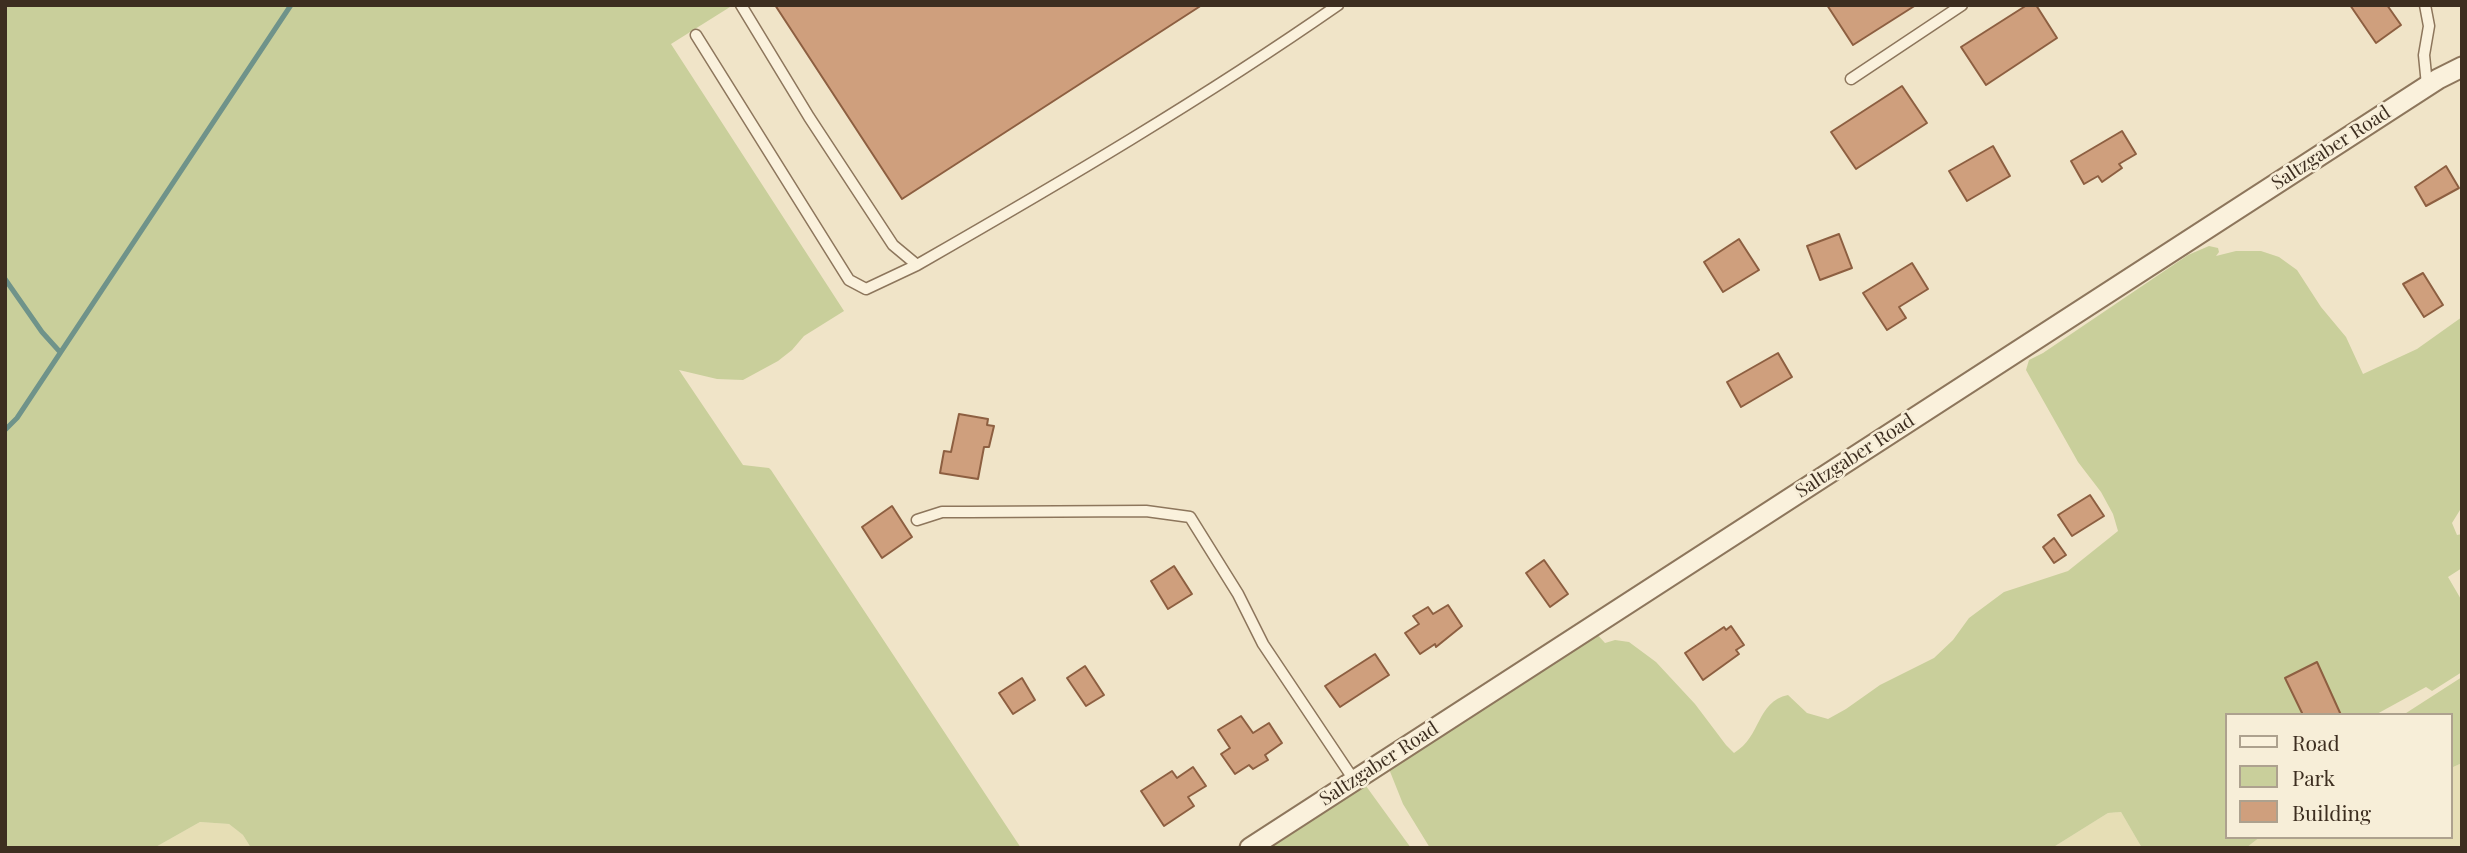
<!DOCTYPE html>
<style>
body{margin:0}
#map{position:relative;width:2467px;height:853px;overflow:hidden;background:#f0e4c8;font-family:"Playfair Display",serif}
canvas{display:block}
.frame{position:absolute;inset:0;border:7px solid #3d2e20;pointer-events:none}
.legend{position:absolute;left:2225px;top:713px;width:228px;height:126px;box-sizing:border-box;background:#f7eed8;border:2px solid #ada18e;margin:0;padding:9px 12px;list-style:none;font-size:21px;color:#3d2e20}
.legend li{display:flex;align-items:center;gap:14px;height:35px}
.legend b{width:35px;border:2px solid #ada18e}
</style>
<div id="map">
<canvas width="2467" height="853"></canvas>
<div class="frame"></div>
<ul class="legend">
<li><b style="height:9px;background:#faf1dc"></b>Road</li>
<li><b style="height:19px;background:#c9cf9b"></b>Park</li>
<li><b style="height:19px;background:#cf9f7d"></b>Building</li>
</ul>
</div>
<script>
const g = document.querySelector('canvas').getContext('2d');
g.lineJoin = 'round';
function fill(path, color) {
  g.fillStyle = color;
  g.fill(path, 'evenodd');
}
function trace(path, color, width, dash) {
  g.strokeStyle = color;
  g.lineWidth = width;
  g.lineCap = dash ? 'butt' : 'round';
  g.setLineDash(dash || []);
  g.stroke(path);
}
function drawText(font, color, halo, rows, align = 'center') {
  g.font = font + ' "Playfair Display",serif';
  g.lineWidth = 5;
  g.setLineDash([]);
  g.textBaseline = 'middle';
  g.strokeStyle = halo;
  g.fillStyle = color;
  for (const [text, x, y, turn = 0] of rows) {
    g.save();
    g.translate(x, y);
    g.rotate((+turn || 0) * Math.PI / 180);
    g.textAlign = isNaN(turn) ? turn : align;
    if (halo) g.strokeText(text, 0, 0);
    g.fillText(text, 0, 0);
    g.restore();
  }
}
fill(new Path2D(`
 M2462,763V848H2246L2260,837H2451V768Z
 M2121,812L2142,848H2052L2108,813Z
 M200,822L229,824L243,835L251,848H154Z`), '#e6deb5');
fill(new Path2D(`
 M5,5H729L730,7L671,44L844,311L804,336L792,350L778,361L743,380L717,379L679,370L743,465L769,468L771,470L1021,848H251L243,835L229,824L200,822L154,848H5Z
 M2209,246L2218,248L2219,252L2216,256L2236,251H2261L2279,257L2297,270L2321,307L2346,337L2363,374L2417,349L2462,317V501L2460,510L2452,523L2457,535L2462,534V568L2448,577L2462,601V672L2432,691L2426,687L2375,715H2341L2317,663L2303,715H2227V837H2260L2246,848H2142L2121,812L2108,813L2052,848H1430L1403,804L1389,769L1596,633L1605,643L1615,640L1629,642L1656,662L1695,704L1726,745L1734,753C1762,736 1756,702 1788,695L1807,713L1828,719L1846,709L1880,685L1934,658L1953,640L1969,618L2004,592L2068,571L2118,531L2113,514L2101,492L2078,462L2026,370L2029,360L2043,353L2188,255Z
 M2462,677V763L2451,768V715H2403Z
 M1359,785L1366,786L1411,848H1273L1274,841Z`), '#c9cf9b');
trace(new Path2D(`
 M5,279L42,332L60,352
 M5,430L17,418L291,5`), '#6f938a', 5);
const building = new Path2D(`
 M775,5H1202L902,199Z
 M1827,5H1916L1853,45Z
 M2027,5H2036L2057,38L1986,85L1961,47Z
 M2350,5H2387L2401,25L2376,43Z
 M1902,86L1927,123L1856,169L1831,132Z
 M2122,131L2136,154L2119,164L2122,168L2102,182L2098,176L2084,184L2071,161Z
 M1993,146L2010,176L1967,201L1949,171Z
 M2446,166L2459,188L2426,206L2415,187Z
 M1839,234L1852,268L1820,280L1807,246Z
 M1739,239L1759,270L1723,292L1704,262Z
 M1912,263L1928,289L1899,307L1906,318L1887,330L1863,293Z
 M2423,273L2443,305L2424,317L2403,284Z
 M1778,353L1792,377L1741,407L1727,382Z
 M959,414L988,419L987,425L994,426L989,447H984L978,479L940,473L944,451L951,452Z
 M2090,495L2104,516L2072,536L2058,515Z
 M892,506L912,537L882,558L862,527Z
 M2054,538L2066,555L2054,563L2043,547Z
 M1544,560L1568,594L1550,607L1526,573Z
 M1174,566L1192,594L1168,609L1151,581Z
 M1448,605L1462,626L1436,647L1435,644L1420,654L1405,633L1419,624L1413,616L1428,607L1433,614Z
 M1731,626L1744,645L1736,650L1739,654L1703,680L1685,653L1724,627L1726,630Z
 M1375,654L1389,675L1340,707L1325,686Z
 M2317,662L2341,715H2303L2285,678Z
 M1085,666L1104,695L1086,706L1067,678Z
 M1022,678L1035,700L1013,714L999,693Z
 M1241,716L1253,733L1269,723L1282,743L1265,755L1268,760L1253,769L1249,765L1235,774L1221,754L1230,748L1218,730Z
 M1193,767L1206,786L1188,797L1194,806L1164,826L1141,791L1172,771L1177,778Z`);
fill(building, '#cf9f7d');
trace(building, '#8d5f41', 2);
const lane = new Path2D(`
 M741,5L809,117L893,245L917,265C1060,183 1203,99 1338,5
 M2425,5L2429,26L2424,55L2427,85
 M696,35L849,280L866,289L917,265
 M1851,79L1962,5
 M917,520L942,512H969L1146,511L1190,517L1238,594L1263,644L1354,780`);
const street = new Path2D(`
 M1250,848L2438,79L2462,67`);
trace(lane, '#8d765c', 13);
trace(street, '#8d765c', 23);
trace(lane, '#faf1dc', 10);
trace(street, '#faf1dc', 19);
drawText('19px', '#3d2e20', '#f7eed8', [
 ["Saltzgaber Road",2331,148,-33],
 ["Saltzgaber Road",1855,456,-33],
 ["Saltzgaber Road",1379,764,-33]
]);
</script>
